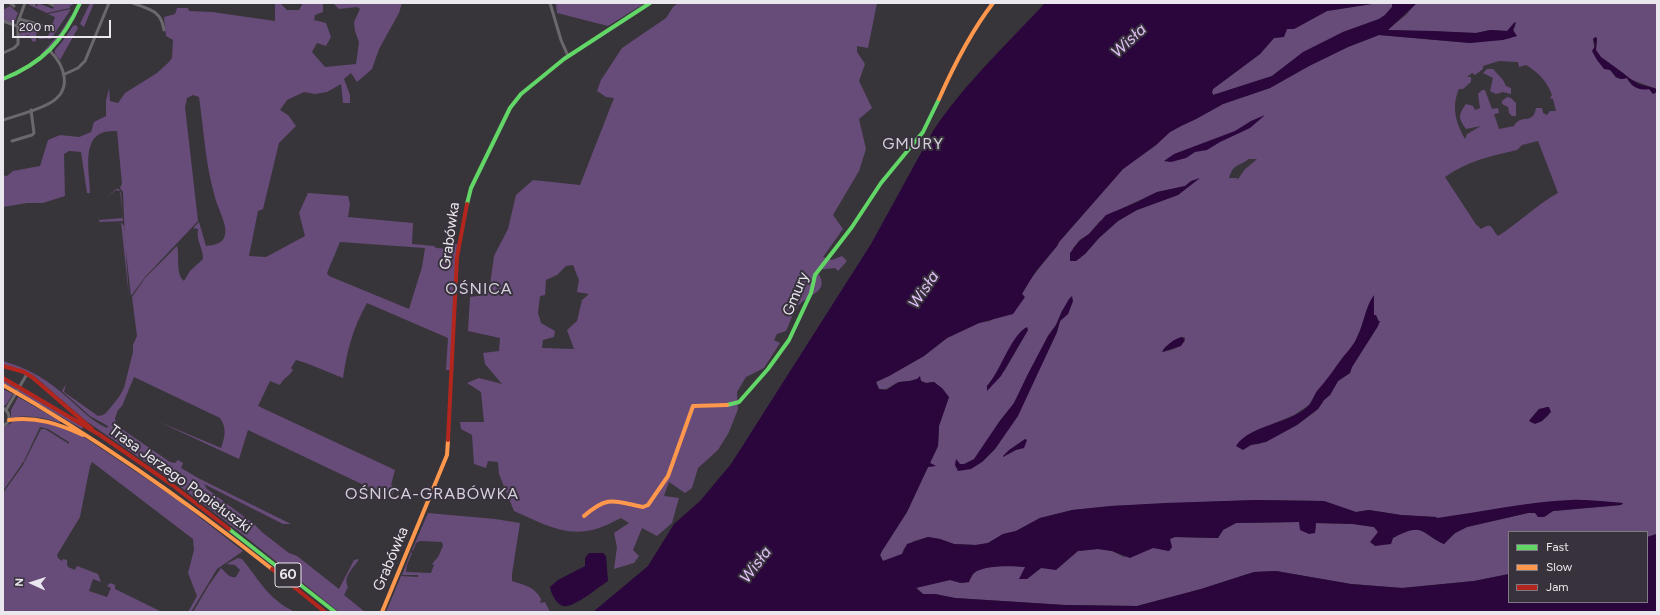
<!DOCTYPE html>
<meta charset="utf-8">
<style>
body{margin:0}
#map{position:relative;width:1660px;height:615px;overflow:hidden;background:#38353a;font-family:Figtree,sans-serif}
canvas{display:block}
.frame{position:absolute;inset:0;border:4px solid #ebe7ee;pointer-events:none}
.legend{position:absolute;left:1508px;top:531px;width:140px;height:72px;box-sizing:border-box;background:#38323d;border:1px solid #807a84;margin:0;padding:5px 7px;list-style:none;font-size:12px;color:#ebe7ee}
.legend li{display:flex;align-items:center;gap:8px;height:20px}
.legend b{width:20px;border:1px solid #807a84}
.north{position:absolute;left:12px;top:563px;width:40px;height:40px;-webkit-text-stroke:3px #38323d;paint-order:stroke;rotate:273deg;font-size:11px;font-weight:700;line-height:16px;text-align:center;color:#ebe7ee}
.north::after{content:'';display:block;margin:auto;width:14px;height:18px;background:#ebe7ee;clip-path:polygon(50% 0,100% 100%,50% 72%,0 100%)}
.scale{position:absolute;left:12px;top:20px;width:99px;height:18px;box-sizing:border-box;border:2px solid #ebe7ee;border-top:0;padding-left:5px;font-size:12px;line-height:14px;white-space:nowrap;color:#ebe7ee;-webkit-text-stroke:3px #38323d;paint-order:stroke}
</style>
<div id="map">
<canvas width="1660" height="615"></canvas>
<div class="frame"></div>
<ul class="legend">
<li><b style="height:5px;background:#63d668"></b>Fast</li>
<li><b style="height:5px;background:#ff974d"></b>Slow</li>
<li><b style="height:5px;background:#b3261e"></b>Jam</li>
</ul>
<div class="north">N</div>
<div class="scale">200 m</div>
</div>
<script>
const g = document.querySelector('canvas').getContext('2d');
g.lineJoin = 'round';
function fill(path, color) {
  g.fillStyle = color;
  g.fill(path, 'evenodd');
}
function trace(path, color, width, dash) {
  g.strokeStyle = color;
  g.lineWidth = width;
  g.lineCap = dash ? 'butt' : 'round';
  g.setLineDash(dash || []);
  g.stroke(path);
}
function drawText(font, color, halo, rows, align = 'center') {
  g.font = font + ' Figtree,sans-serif';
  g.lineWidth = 4;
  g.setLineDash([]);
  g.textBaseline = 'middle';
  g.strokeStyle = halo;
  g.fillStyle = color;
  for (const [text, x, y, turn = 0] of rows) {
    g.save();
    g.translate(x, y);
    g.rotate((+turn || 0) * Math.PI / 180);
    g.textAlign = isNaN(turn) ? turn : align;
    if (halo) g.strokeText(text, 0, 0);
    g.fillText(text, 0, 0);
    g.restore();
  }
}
fill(new Path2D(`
 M29,3L37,6L38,3L53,9L55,3H73L72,6L70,5V8L47,13L29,5Z
 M90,3H94L84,27L80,24Z
 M275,3H280L287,10H299L303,3H323V12L315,15L314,20L326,23L331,37L326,46L317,43L312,52L325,67L356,64L359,42L355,31L354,22L360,9L357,7L339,9L333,3H402L399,13L379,49L372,69L357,82L351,73L344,79L350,95V103H343L341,84L327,92L315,94L304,92L287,100L280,110L288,115L296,126L279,143L263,209L258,211L249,256L266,257L305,236L299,213L308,193L348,196L350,204L348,217L413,223L412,244L434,246L436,248L451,249L452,244H457L450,370H446L448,338L367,303C353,328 347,350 343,378L306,363L296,360L291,368L293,370C289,377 283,378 280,385L270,381L258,406L395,470L391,485L395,487L391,498L248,430L239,459L157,421L221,448C225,437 227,428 220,418L134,377L122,406L118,410L115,418L116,425L170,462L175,463L178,460L183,463L181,468L198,478L291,524H283L204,484L207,489L254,524L263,533L289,553L297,556L339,589L354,560L359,559C355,567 342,576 348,587L344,595L365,612H339L242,534L173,481L86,421L33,375L3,365V361C28,369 40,375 61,392C76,404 89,420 107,428L108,426L90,416L62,391L66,384L64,392L98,416L103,415L106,413L119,397L124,388L133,352V345L137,336L132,297L145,278L177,246C180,256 175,274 184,281L190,271L203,259C203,248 196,241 198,229L193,228L199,222L206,246C214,245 223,244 225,235C228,225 217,207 215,197C205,163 204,131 199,97L193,95L187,98L185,107L198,221L145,277L131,296L125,243L123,192L120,188L122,184L117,131C113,131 108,131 104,132C81,139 90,174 90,193H87L81,152L69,151L64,154L65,196L43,203H27L3,207V175L7,176L13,171L40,166L48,140L60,135L79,137L91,132L94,122L106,116V101L109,88L110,101L118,103L125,93L157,73L169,62L172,58L173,40L166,36L164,17L175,14L177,8H188L189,11L212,12L275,21ZM340,242L425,248L422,267L409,309L329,276L327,273Z
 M556,3H645L608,26L557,13Z
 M678,3H877L868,48L857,46V52L865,64L859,81L872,108L859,119L866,149L859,171L833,215L843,229L823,257L832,260L842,256L847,261L838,271L835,268L816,270C832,292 811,292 799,305C793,311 790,323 786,331L777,334L774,340L780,343L764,368L746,377L737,392L738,409L729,432L718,450L698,468L692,488L685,493L669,482L664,496L679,498L672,523L657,536L642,528L633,550L639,556L634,563L614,569L617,547L614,533L629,523L621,518C614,521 606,526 599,528C568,539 541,523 514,511L499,474L498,462L488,461L486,468L474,464L472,435L461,429L460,422H484L481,392L467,383L479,378L502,384L485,364L483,353L499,351L500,338L468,331L470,297L484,295L490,285L494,256L508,229L516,195L533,180L580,185L614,98L606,97L597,91L601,80L622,48L666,18L673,7ZM573,265L579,280L577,292L589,294L582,300L577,321L567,330L574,349L542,348L543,340L554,337L555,331L541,323L538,313L540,296L545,295L546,280L557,275L566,266Z
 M1378,3L1392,4V7L1385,15L1379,19L1343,32L1297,57L1272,76L1213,95L1212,92L1213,89L1260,54L1274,38C1282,38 1285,36 1287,29H1294L1327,11Z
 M1416,3H1657V89L1632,80L1601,57L1596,50L1597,38L1593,39L1594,47L1616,78H1627C1632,88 1638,89 1649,89L1653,94L1657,92V534L1647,537V532H1509V574L1474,581L1402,588L1351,584L1276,571L1254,572L1201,589L1137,606L1065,605L955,598L935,594H923L916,587L950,580L961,583L969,582C970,579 972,575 974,573C985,564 1012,566 1025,567L1027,579L1041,568L1067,559L1078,551L1098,549L1112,551L1124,557L1153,547L1169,551L1172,547L1169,539L1175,537L1218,538L1223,530L1236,523L1299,522L1315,533L1316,523L1353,524L1374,527L1378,532L1392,538C1401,534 1413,527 1422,531C1430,535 1434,540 1444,544L1455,533L1467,527L1528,513H1535L1544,517L1553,511L1621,505L1623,503L1572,500L1529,504L1437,519L1436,517L1401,515L1369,510L1356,512L1324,501L1255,500L1111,506L1073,510L1040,518L1016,531L1003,534L988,543L976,545L954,544L940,539L928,537L914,541L904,548L902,554L883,561L880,555L882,551L907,512L928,467L934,465L930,463L938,446L939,426L949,397L934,382L926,383L917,379C911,381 906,381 900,382C891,383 891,391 879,389L876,382L889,376L924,356L947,338L979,323L990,321L1024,296L1022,294L1029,281L1057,246L1059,242L1123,169L1156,145L1170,132L1181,126L1196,119L1223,104L1270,88L1309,66L1348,47L1379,35L1470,43L1511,38L1516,23H1514L1508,31L1490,30L1476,33L1387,30L1406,15ZM1499,61L1518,62L1519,67L1526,65C1538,72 1547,81 1552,95L1550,98L1553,99L1556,111H1550L1547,115L1543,113L1542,108H1536C1533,126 1521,113 1514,126L1499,129L1494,114L1499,113L1498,108L1492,109L1485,90H1482L1478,94L1480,108L1475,110L1473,106L1466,104C1458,115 1458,118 1466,129L1481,126L1467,134L1465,139C1456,123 1451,107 1459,89H1463L1471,82V77H1467L1472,73L1475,75L1483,69V66ZM1538,141L1558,193C1536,205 1519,223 1498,236C1491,229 1493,221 1481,229L1477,225V226L1445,177C1467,161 1491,156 1517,150L1522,145ZM1249,159H1257L1249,166L1245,169L1238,179L1236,178H1229C1234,163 1238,167 1249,159ZM1199,178L1178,195L1137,210L1118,221L1099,238L1085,254L1077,260L1072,261L1073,248L1081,239L1089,234L1099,222L1123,208L1157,192L1185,186ZM1372,298L1374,303V315H1376L1379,321L1378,326L1352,367L1350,373L1338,381L1330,395L1324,400L1318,409L1297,425L1259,444L1236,446L1247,435L1294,415L1309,405L1316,393L1327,381L1357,339ZM1073,301L1068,314L1060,321L1057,332L1044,360L1010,427L995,449L982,462L988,440L999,422L1014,403L1028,374L1048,336L1056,325L1062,311ZM1025,328L1028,330L1005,370L987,386C1003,368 1008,344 1025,328ZM1182,337H1185C1184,347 1170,351 1162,352L1165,347ZM1539,409L1549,415C1543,420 1539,425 1530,422V419Z
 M10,6L18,13L14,23L3,20V10Z
 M71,9L51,39H39L38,36L47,39L55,17L48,14Z
 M72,14C67,29 54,45 42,55L41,54L60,33Z
 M76,25L78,28L60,60L55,54V50L62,42L73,26Z
 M31,26L33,29L35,27L39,28L36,35V41L33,42L29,35L21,37L19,34Z
 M1487,69H1493L1503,80L1506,86L1511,88V94L1503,92L1496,94L1490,91L1493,78L1483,73Z
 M1507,97L1511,98L1516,103V116H1512L1509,113L1508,107L1502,104V101Z
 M116,189H119L121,193L123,221L100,222L99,221L97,203L105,197L97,203L99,220L123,218L120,191L116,190L107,197Z
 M121,222L124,226L129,297Z
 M3,380L83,427L82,429L3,383Z
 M3,389L13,394L6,405L3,406Z
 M18,397L60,421V423C43,417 28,415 11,418V410Z
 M28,420L52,424L82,436L96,445L175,498L243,551L217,569L191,612H188L197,596L188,573L194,550L193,539L92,462L90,466L80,517L57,555L58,558L62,561L63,559L67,560V564L68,567L75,570L77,566L98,574L101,582L93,579L89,591L107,597L111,588L107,586L110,583L115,585V589L162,612H3V493L23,465L41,429H45L69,444V442L48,429L40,427L24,461L3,491V428L14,421Z
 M428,513L495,519L520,523L512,574V581C524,585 535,587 541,599L540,603L545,602L550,612H386L401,576L418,577V575H402L411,552L412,553L407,565L406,572L431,573L434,565L432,564L438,557L443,546L442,542L420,541L416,543L413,551L412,550Z
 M238,558L242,559C261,582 267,598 295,612H193L209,585L221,568C227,573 228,578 236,577L240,570L235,565L226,564Z`), '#674b79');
fill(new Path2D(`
 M1045,3H1378L1327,11L1294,29H1287L1284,37L1274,38L1260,54L1213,89L1212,92L1213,95L1272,76L1303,52L1343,32L1379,19L1385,15L1392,7V4L1383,3H1417L1388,30L1434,31L1476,33L1490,30L1507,31L1514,23L1516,22L1513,30L1517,36L1503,40L1470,43L1379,35L1348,47L1309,66L1270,88L1223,104L1196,119L1181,126L1170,132L1156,145L1123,169L1059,242L1057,246L1036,271L1023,292L1022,294L1025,297L1013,314L979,323L947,338L924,356L889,376L876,382L879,389L886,390L899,382L910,381L917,379L920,376L921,381L926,383L934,382L942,388L949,397L939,426L938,446L930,463L936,466L928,467L907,512L882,551L880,555L883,561L902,554L907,544L928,537L940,539L954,544L976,545L988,543L1003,534L1016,531L1040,518L1072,510L1111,506L1165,503L1255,500L1324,501L1356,512L1369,510L1401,515L1436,517L1437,518C1481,512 1526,502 1571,500C1588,499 1606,502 1623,503L1621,505L1553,511L1544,517H1538L1535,513H1528L1467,527L1455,533L1444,544C1434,540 1430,535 1422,531C1413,527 1401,534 1393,538L1391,544L1375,546L1370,542L1378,532L1374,527L1353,524L1316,523L1315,533L1309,534L1300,530L1299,522L1236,523L1223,530L1218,538L1175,537L1170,539L1172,547L1169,551L1153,548L1130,558L1112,551L1098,549L1078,551L1056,570L1041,568L1027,579H1019L1025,567C1012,566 984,565 974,573C972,575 970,579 969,582L961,583L950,580L916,588L923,594H935L955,598L1065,605L1137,606L1201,589L1254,572L1276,571L1351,584L1402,588L1474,581L1509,574V602H1647V537L1657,534V612H593L648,566L674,524L700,501L731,464L871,244L933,131C964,84 1007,44 1045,3Z
 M1595,37L1597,38L1596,50L1601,57L1623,73L1629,78L1639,84L1657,89V92L1653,94L1649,89C1639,91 1632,87 1627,78C1617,81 1616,76 1610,70L1604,69L1597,60L1592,51L1595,46L1593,39Z
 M1265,115L1250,128L1220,142L1207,150L1195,152L1186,158L1171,162L1164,161L1174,154L1235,131L1251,121Z
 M1200,178L1178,195L1137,210L1118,221L1099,238L1085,254L1076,261H1070V253L1079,241L1089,234L1106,215L1135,203L1157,192L1185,186L1191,181Z
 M1374,295V315H1376L1378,321H1380L1378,326L1352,367L1350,373L1338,381L1330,395L1324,400L1318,409L1297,425L1266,442L1251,445L1243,450L1236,446C1250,424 1293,424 1310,404C1313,400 1314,395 1317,391C1327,380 1334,369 1343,357C1348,351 1354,345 1357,337C1364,324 1365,307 1374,295Z
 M1072,296L1073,301L1068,314L1060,321L1057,332L1018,416L995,449L982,462L971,469L958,471L955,465L956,459L960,464H964L974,459L999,422L1014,403L1028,374L1048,336L1056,325L1062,311L1069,299Z
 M1027,327L1028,330L1001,376L987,391V386C1001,371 1010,336 1027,327Z
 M1182,337L1185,340L1181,346L1162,352C1165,346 1175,338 1182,337Z
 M1547,407H1549L1551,412L1542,421L1535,424L1529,421L1539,409Z
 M1025,439L1027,440L1024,448L1016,450L1003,457V456L1009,450Z
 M589,553H603L606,556L608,581C597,588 579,604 567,606C558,608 551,594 550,587L558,580L585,566V558Z`), '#2a063c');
trace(new Path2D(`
 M10,3L14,6
 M49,3L53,5
 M133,3C150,10 161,10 164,30
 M550,3L561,40L568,56
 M34,4V3
 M19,19L41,25
 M3,21L17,26
 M3,53L14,48L18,44V22L25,3
 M65,74L78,68L85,61L109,3
 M3,120C18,115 36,111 50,103C73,90 65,66 50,51
 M12,141L32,135L34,133L31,110
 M3,408C11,413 11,422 3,426
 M6,410L27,374`), '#6b686d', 3);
trace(new Path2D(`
 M3,79C43,63 63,41 80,3
 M467,204L471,188L510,108L521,94L564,59L650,3
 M727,405L739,402L768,369L789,340L811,293L815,275L852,227L881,183L923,132L939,99
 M229,529L335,612`), '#63d668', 4);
trace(new Path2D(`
 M939,99C954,65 970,33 993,3
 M3,385C98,439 186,501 272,569
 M9,420C36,416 59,424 83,435
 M584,516C608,495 614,501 643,507L648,505L668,476L693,406L727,405
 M382,612L447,455L448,440`), '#ff974d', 4);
trace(new Path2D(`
 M3,366L24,372L32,377L92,429
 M3,378L100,435L171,484L229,529
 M448,440L457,257L467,204
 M272,569L325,612`), '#b3261e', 4);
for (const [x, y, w] of [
 [288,575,26]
]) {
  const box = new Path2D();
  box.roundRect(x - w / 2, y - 12, w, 24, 3);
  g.fillStyle = '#38323d';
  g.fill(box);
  trace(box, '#ebe7ee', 1);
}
drawText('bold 14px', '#ebe7ee', null, [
 ["60",288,575]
]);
drawText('15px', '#ebe7ee', '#38323d', [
 ["Grabówka",450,236,-82],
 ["Gmury",796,294,-67],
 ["Trasa Jerzego Popiełuszki",180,479,36],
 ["Grabówka",391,559,-67]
]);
drawText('italic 16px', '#e1c1f7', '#38323d', [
 ["Wisła",1129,41,-43],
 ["Wisła",924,290,-56],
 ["Wisła",756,565,-53]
]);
g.letterSpacing = '1px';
drawText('16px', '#d6cedd', '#38323d', [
 ["GMURY",913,144],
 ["OŚNICA",479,289],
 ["OŚNICA-GRABÓWKA",432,494]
]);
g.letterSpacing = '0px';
</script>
